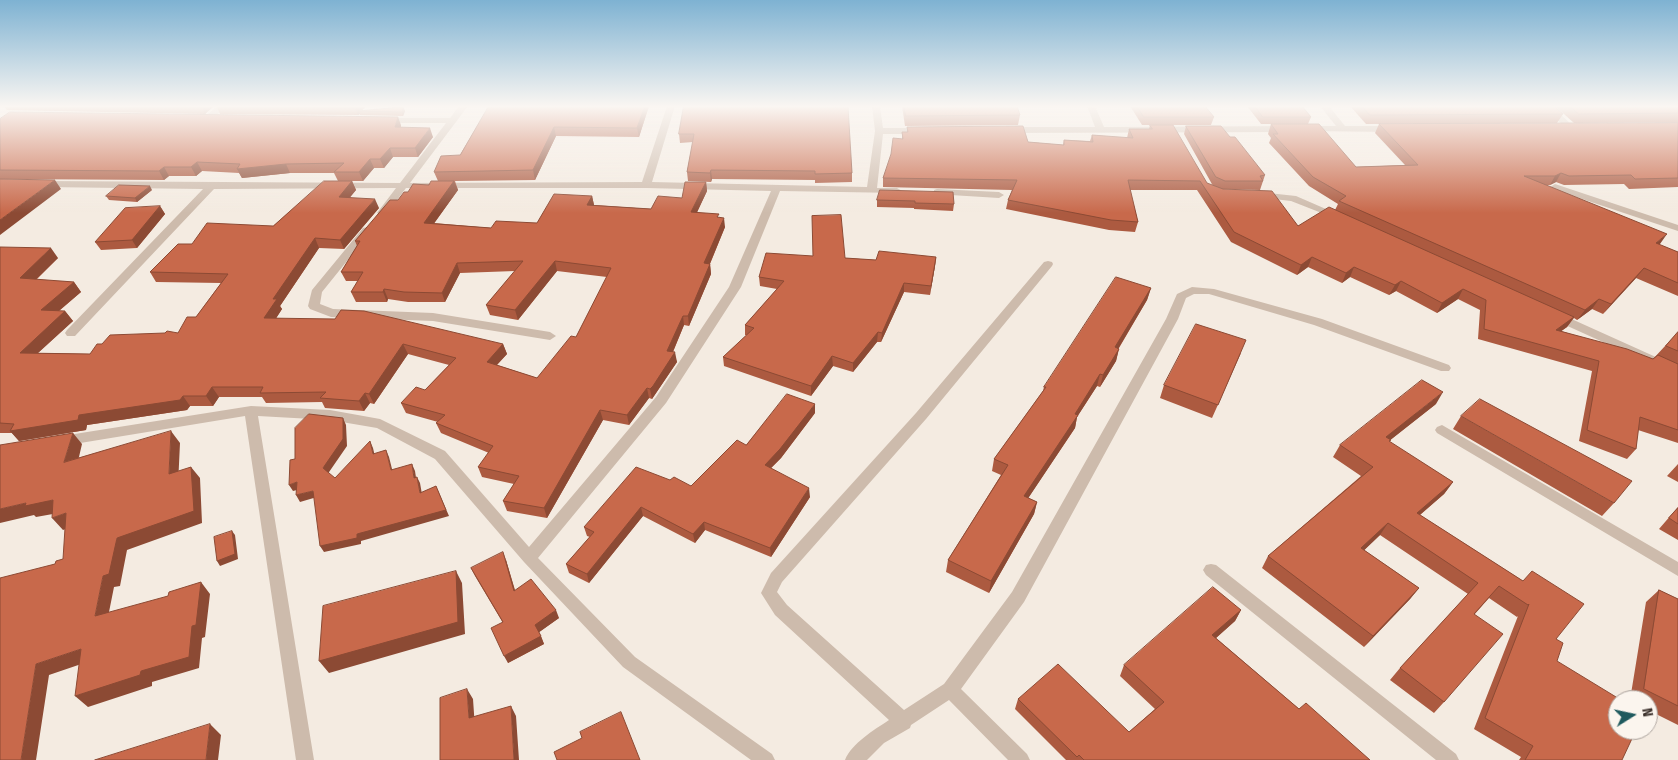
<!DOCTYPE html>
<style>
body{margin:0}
#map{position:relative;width:1678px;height:760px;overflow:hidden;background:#f4ebe1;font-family:"Fira Sans Condensed",sans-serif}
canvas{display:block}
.north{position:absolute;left:1608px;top:690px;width:50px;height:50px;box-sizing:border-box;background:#fbf5ee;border:1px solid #aea6a0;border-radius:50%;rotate:80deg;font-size:14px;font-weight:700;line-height:20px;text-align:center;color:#3b302b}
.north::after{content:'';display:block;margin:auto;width:18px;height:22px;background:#1f5a5e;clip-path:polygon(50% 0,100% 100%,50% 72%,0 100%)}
</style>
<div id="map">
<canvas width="1678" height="760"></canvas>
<div class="north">N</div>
</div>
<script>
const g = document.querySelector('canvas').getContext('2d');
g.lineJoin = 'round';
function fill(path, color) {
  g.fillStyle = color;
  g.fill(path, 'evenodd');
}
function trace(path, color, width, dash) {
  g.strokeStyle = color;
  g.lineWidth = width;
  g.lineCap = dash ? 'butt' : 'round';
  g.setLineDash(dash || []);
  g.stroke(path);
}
fill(new Path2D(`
 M217,106H226L212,120H206V116Z
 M459,106H468L410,183L642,182L667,106H675L652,182L867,187L875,131L872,106H880L883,128H923L927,131L923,134H883L877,188H897L902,191L900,193L780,191L741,287L666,403L538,558L635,657L772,754L775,760H751L623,667L524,562L435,459L377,428L330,420L258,416L314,760H296L245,416L62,446L57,444L55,441L57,438L62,436L251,406L330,410L380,419L445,451L529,547L656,397L729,287L771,191L646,188H406L386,215L382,216L377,213L396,188L214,189L75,336H67L65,333L67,330L203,189L42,187L37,184L42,181L400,183L446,123H382L379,122V118H450Z
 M1087,106H1095L1104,127L1286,126L1290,129L1286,132L1008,133L1004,130L1008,127H1095Z
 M1320,106H1329L1345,126H1393L1397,129L1393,132L1305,131V127L1308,126H1336Z
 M1542,106H1552L1575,128L1571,131L1568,130Z
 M1555,184L1678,225V231L1552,189L1550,187Z
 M937,189L999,192L1004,195L999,198L934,194V190Z
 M1259,192L1296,196L1342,216L1337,219L1291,201L1256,197L1254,195Z
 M367,227L372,230L322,292L320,304L333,309L433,313L550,332L556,336L550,340L433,321L331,317L310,309L308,306L312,290L363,228Z
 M1048,261L1052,262L1053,264L1052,266L926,419L782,582L777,592L787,605L904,710L944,684L1012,592L1166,319L1177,294L1192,287L1214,289L1322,319L1449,365L1451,368L1449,371H1441L1314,325L1209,294H1194L1186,298L1178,319L1024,602L961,689L1027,754L1030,760H1008L949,700L911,725L910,728L884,743L867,760H845C852,743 874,730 889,720L775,615L761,593L771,573L916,413L1044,262Z
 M1556,312L1678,367V376L1552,319L1550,316L1552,313Z
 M1442,425L1678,562V576L1437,433L1435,430L1437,427Z
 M1211,564L1216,565L1456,754L1459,760H1436L1206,575L1203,570L1206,565Z`), '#cdbbac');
fill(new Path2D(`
 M4,106H214L205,114L7,110Z
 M366,106L362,111L403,107L405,111L403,116L360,115V114L358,115L220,114L217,107Z
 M489,106H649L639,137L556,136L535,180L455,181L458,190L434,223L491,228L537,223L592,196L594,205L651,209L682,198L706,182L707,191L697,212L719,218L725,227L710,264L711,274L689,326L684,325L673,352L677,362L654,396L652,399L649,398L629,425L603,420L547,518L507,511L503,501L514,484L482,477L478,467L489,453L441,433L436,423L438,422L406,413L401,403L425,390L449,365L408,354L374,404L370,403L364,411L325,408L322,402L266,403L262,397H219L213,406H190L187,410L87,425L86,430L19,441L12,433H0V247L58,258L36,280L74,282L81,292L59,311H65L73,321L38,353L90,354L102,344L178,333L196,317L221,283L156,282L150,272L192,244L273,226L338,181L334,173H290L242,178L239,173L202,171L196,176H169L164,180L0,179V119L401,125V127L433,137L418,157H393L384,168H374L363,181H352L356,190L350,197L379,208L344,249L319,248L280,306L282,309L276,318L503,344L507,354L497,365L537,378L576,337L607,277L557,271L518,320L490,315L486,305L515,271L460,273L445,302H408L388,299L387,302H356L351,292L358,281H346L341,272L357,246L355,241L398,200L408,192L438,181L434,172L460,155Z
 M902,106H1017L1020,115L1018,125L905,126Z
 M1130,106H1205L1214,117L1211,125H1142Z
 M1247,106H1302L1311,117L1308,124H1261Z
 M1350,106H1554L1563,114L1557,123L1366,124Z
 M1555,106H1678V122L1574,123Z
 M683,109L852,173V182L815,183V180L712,179L711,182L688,181L687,172L693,142L680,143L679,134Z
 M1678,123V187L1629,189L1624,184L1564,185L1556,182L1550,185H1546L1659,245L1678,252V296L1636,278L1603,314L1592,309L1577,320L1574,318L1567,327L1561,331L1653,359L1678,332V443L1638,430L1636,449L1627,459L1579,441L1592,371L1478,339L1480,310L1458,299L1437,313L1396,291L1389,295L1350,277L1342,283L1308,267L1297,275L1231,242L1197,190H1130L1138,222L1135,232L1109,230L1006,209L1008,200L1012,190L883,187V178L902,139V132H907V127L1028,142L1063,145L1064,140L1090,141L1092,135L1127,138L1129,129H1149L1150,125L1207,183L1298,226L1335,210L1338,204L1309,186L1269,143L1271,138L1268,134L1271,124L1356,167L1405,165L1375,133L1379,124Z
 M1186,126L1230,137L1265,175L1260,190L1222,189L1213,186L1184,134Z
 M152,190L137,202L109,200L106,196Z
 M880,190L954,204L953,211L914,209V208L877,207V200Z
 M160,206L165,214L137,248L101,250L95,242Z
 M936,257L935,266L930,295L904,292L881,342H877L853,372L833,366L811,396L724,366L723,357L747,335H745V325L777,289L760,286L759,277L845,258L876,260Z
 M1151,288L1147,300L1119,348L1116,361L1100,387L1097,386L1077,417L1075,428L1028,498L1037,502L1034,514L989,593L946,572L948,560L1001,475L992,471L994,459L1043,391L1044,387Z
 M1241,353L1212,418L1160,398L1164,385Z
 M1436,404L1390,440L1389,442L1453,482L1444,494L1420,515L1523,581L1556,639L1557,661L1622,760H1519L1521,757L1474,729L1518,616L1517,617L1489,598L1474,615L1444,702L1434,713L1390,680L1400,668L1468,594L1380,535L1364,550L1419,588L1410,599L1364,647L1262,568L1268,556L1361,476L1333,457L1340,445Z
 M815,413L781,458L771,468L810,497L771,557L705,530L695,543L643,516L589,583L569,573L566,564L590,537L587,536L584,527L670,480L691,486L746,445Z
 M1461,416L1614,503L1602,516L1453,429Z
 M1678,464V482L1667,476Z
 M1678,507V540L1659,529Z
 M506,560L515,590L559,618L539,632L544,644L508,663L503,623L475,576L471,568Z
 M1659,590L1678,599V725L1648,710V700H1630L1646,602Z
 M1241,610L1235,621L1216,638L1299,709L1370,760H1066L1015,709L1018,699L1129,732L1155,709L1120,676L1124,665Z`), '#ac5a40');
fill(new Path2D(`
 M202,106H214L205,114Z
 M357,106H366L361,111H359L360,114L358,115L355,108Z
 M645,106H649L639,137L637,128Z
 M403,107L405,111L403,116L402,112Z
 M398,117L401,125L398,136L395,127Z
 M554,127L556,136L535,180L533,170Z
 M430,128L433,137L418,157L415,148Z
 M390,148L393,157L384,168L380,159Z
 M370,159L374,168L363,181L359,172Z
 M197,162L202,171L196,176L191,167Z
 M286,164L290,173L242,178L237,169Z
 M164,167L169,176L164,180L159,171Z
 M711,170L712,179L711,182L710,173Z
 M1561,173L1556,182L1550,185L1555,176Z
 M55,180L61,189L0,235V220Z
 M352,181L356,190L343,206L339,197Z
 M454,181L458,190L428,232L424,223Z
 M706,182L707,191L693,221L691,212Z
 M150,186L152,190L137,202L135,198Z
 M592,196L594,205L589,214L587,205Z
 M375,199L379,208L344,249L340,240Z
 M160,206L165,214L137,248L132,240Z
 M724,218L725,227L706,273L704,263Z
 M1667,234L1660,244L1649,253L1656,243Z
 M315,238L319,248L280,306L282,309L270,328L264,318L273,299Z
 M51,248L58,258L27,288L20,278Z
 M936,257L935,266L930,295L931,286Z
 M1312,257L1308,267L1297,275L1301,265Z
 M555,261L557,271L518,320L515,310Z
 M457,263L460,273L445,302L442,293Z
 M710,264L711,274L689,326L688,316Z
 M1354,267L1350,277L1342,283L1346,273Z
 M1644,268L1636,278L1603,314L1611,304Z
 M1401,281L1396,291L1389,295L1395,285Z
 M74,282L81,292L48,320L41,310Z
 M904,283V292L881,342L882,333Z
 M1151,288L1147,300L1112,359L1115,347Z
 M384,289L388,299L387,302L383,292Z
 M1463,289L1458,299L1437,313L1442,303Z
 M1599,299L1592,309L1577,320L1585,310Z
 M65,311L73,321L28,362L20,353Z
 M683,316L684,325L669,361L667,351Z
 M1574,317L1567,327L1549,340L1556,330Z
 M878,332L877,342L853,372V363Z
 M403,344L408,354L374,404L369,394Z
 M503,344L507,354L491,371L487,362Z
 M1119,349L1116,361L1100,387L1103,375Z
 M675,352L677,362L652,399L650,389Z
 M832,356L833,366L811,396V386Z
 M1100,374L1097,386L1077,417L1075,428L1021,509L1024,496Z
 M212,387L219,397L213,406L206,396Z
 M647,388L649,398L629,425L627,415Z
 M1443,392L1436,404L1379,449L1386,437Z
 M365,393L370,403L364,411L359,401Z
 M183,396L190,406L187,410L87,425L86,430L19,441L10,431L79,415Z
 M815,404V413L781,458L766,473L765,465Z
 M600,410L603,420L547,518L544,508Z
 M343,418L346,425L347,446L327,475L323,468Z
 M171,431L180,443L178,485L169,474Z
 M73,433L82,444L75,474L64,462Z
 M370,441L373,448L376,461L373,454Z
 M386,450L389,457L394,477L391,470Z
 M412,464L415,471L417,484L414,478Z
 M191,467L200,478L202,523L127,550L120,586L114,587L106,627L95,616L103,576L117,538Z
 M417,477L420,483L423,500L420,493Z
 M297,482L301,489L293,491L289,485Z
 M1453,482L1444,494L1408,525L1417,513Z
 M436,486L449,516L361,541V544L324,552L320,546L357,534Z
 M809,488L810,497L771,557L770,548Z
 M313,491L317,497L300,502L296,495Z
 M53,500L64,512L36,517L34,515L0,523V509L26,503Z
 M1037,502L1034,514L989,593L991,581Z
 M641,507L643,516L589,583L587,574Z
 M66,513L77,525L63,530L52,518Z
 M704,522L705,530L695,543L693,534Z
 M1388,523L1380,535L1354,560L1361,548Z
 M232,531L235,535L238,559L220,566L217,561Z
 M503,552L506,560L517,598L514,591Z
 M456,571L462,583L465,634L329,673L319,661Z
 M201,582L210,594L205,637L202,638L199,668L152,682V686L88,707L75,696L141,671L192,626Z
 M1419,588L1410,599L1364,647L1373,636Z
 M556,610L559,618L538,633L535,625Z
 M1241,610L1235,621L1207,646L1212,635Z
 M541,636L544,644L508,663L504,656Z
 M81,649L93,660L49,675L36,760H21L36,664Z
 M467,689L473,699L475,728L469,718Z
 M511,706L516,716L519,760H514Z
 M210,724L221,735L218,760H206Z`), '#8c4a34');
const building = new Path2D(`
 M217,106H357L355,108Z
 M489,106H645L637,128L554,127L533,170L434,172L441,156L460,155Z
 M684,106H848L852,173L815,174V171L711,170L710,173L687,172L694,134H679Z
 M904,106H1017L1020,115L906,116Z
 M1137,106H1205L1214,117H1144Z
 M1255,106H1302L1311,117H1263Z
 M1362,106H1554L1563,114L1370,115Z
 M1570,106H1678V113L1579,114Z
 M403,107L402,112L359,111Z
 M10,112L398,117L395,127L430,128L415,148H390L380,159H370L359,172H334L344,163L286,164L237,169L240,164L197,162L191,167H164L159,171L0,170V119Z
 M1678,123V178L1635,179L1631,175L1569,176L1561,173L1555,176H1524L1667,234L1656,243L1678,252V283L1644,268L1611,304L1599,299L1585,310L1339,201L1346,196L1313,177L1273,134H1278L1271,124H1319L1356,167L1418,165L1379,124Z
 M1150,125H1173L1207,183L1223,189L1272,191L1298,226L1329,207L1574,317L1556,330L1627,349L1653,359L1658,355L1678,364V430L1640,417L1636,449L1587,430L1599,361L1484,329L1486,300L1463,289L1442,303L1401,281L1395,285L1354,267L1346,273L1312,257L1301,265L1234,232L1200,181L1128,180L1138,222L1111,220L1008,200L1017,180L883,178L891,154L893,138L903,139L902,132H908L907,127L1023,126L1028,142L1064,145V140L1093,142L1092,135L1133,138L1129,129H1152Z
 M1186,126H1221L1230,137H1235L1265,175L1260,176L1263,181H1225L1216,177Z
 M0,179L55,180L0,220Z
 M324,181H352L339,197L375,199L340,240L315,238L273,299H277L264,318L335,319L341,310L364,311L503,344L487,362L537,378L571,336L576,337L611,268L555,261L515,310L486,305L523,261L457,263L442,293L404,292L384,289L383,292H351L363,272H341L360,241H355L390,200H398L404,192H408L413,184L429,185L431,181H454L424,223L491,228L496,221L537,223L554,194L592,196L587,205L651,209L658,196L682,198L685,182H706L691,212L719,214L717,217L724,218L704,263L710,264L688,316H683L667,351L675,352L653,386L650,389L647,388L627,415L600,410L544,508L503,501L519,476L478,467L493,446L436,423L445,415L401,403L416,387L425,390L456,358L403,344L369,394L365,393L359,401L320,398L326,392L260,393L263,387H212L206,396H183L180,400L79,415L78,420L10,431L14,424L0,423V247L51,248L20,278L74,282L41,310L65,311L20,353L90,354L97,344H102L110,335L165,333L167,331L178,333L187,317H196L228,274L150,272L178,244H192L207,223L273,226Z
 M119,185L150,186L135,198L106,196Z
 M880,190L953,192L954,204L915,203V201L877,200Z
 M160,206L132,240L95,242L125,208Z
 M841,215L845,258L876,260L879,251L936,257L931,286L904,283L882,333L878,332L853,363L832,356L811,386L723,357L754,328L745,325L784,281L759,277L766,253L813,256L812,216Z
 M1116,277L1151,288L1115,347L1119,349L1103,375L1100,374L1075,414L1078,415L1024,496L1037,502L991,581L948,560L1008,465L994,459L1046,387H1044Z
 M1196,324L1246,340L1218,405L1164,385Z
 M1678,332V351L1666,346Z
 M1422,380L1443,392L1386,437L1391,440L1389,441L1453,482L1417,513L1523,581L1532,571L1584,604L1556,639L1563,643L1557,661L1621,700H1618V730H1636L1622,760H1525L1533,746L1485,718L1529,604L1528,605L1499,586L1474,614L1503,634L1444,702L1400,668L1478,583L1388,523L1361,548L1419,588L1373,636L1268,556L1373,467L1340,445Z
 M787,394L815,404L780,449L765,465L809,488L770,548L704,522L693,534L641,507L587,574L566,564L594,532L584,527L636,467L670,480L674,477L691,486L737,440L746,445Z
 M1480,399L1632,481L1614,503L1461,416Z
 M309,414L343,418V439L323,468L335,478L370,441L373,454L386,450L391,470L412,464L414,478L417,477L420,493L436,486L446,510L357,534V538L320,546L313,491L296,495L297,482L289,485L290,460L295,459V428Z
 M171,431L169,474L191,467L194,511L117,538L109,574L103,576L95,616L168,596L169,592L201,582L196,625L192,626L189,657L141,671L140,675L75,696L81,649L36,664L21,760H0V578L55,564L56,561L63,559L66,513L52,518L53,500L25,506L26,503L0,509V445L73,433L64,462Z
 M1678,508V524L1669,518Z
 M232,531L235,554L217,561L214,537Z
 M503,552L514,591L531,579L556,610L535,625L541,636L504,656L491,628L503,622L471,568Z
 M456,571L458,622L319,661L323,606Z
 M1213,587L1241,610L1212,635L1299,709L1306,703L1370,760H1084L1079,755L1077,757L1018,699L1058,664L1129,732L1164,702L1124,665Z
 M1659,590L1678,599V706L1644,689Z
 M467,689L469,718L511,706L514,760H440V698Z
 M621,712L640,760H557L554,752L582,738L580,732Z
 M210,724L206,760H95Z`);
fill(building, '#c8694b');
trace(building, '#8c4a34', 1);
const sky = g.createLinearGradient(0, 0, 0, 213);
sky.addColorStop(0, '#7eb2d2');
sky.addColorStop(0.5, '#faf6f2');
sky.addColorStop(1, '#faf6f200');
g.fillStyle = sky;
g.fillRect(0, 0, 1678, 213);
</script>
